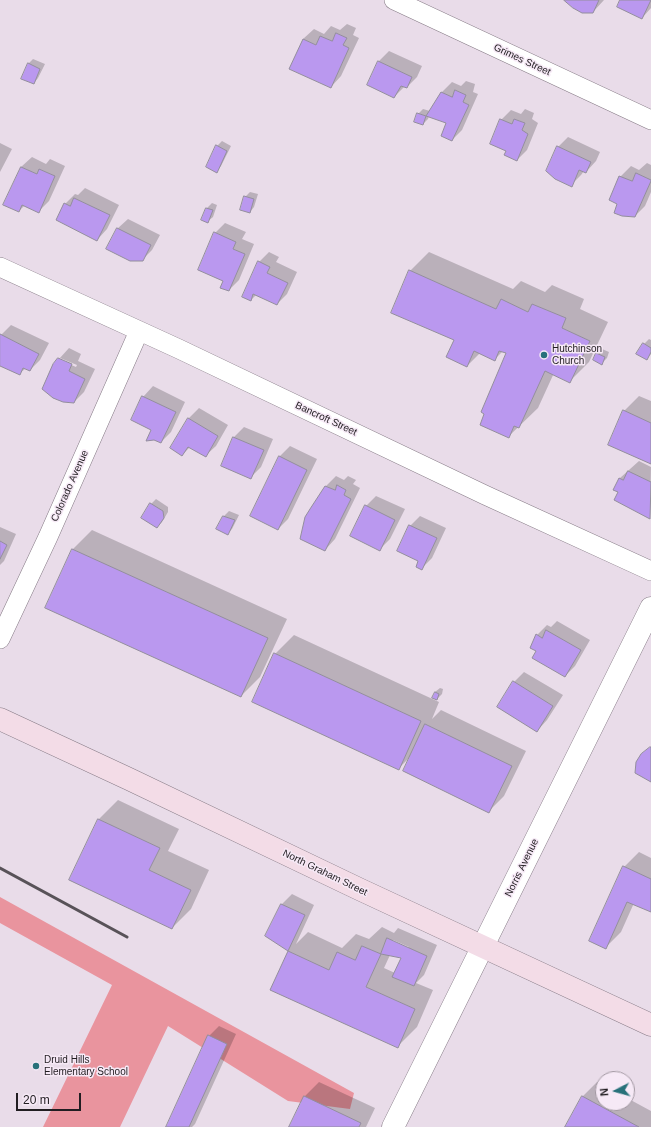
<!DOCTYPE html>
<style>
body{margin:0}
#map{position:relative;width:651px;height:1127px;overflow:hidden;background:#e9dce9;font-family:Helvetica,sans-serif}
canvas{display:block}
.north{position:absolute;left:595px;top:1071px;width:40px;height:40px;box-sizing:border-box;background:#f6e9f6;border:1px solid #a197a1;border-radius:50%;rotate:264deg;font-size:11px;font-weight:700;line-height:16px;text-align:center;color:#211d21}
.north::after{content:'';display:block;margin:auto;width:14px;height:18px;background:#28717a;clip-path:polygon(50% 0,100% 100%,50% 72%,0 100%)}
.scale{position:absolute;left:16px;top:1093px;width:65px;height:18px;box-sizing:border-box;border:2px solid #211d21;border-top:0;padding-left:5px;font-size:12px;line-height:14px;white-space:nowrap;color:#211d21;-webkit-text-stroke:3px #f6e9f6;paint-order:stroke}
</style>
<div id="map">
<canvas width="651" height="1127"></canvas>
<div class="north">N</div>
<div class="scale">20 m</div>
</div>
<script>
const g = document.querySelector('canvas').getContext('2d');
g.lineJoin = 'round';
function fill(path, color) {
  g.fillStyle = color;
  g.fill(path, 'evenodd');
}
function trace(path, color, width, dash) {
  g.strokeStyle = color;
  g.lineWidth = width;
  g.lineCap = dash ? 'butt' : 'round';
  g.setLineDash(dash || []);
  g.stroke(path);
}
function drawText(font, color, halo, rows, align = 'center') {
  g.font = font + ' Helvetica,sans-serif';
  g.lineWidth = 3;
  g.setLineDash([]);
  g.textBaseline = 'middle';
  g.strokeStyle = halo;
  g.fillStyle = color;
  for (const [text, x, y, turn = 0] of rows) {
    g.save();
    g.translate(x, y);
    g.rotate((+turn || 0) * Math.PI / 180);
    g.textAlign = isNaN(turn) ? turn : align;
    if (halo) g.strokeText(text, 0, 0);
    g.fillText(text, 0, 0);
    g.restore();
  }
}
fill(new Path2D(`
 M0,897L354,1093L350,1109L288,1101L168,1026L120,1127H43L112,985L0,923Z`), '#e9949e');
fill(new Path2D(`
 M566,0H604L593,12Z
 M621,0H651V8L642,18Z
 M347,24L356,28L353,35L359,38L341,76L331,87L290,68L303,39L314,29L324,34L331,26L340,30Z
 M389,51L422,66L417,77L407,87L405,86L394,97L368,85L379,61Z
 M33,59L45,64L38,78L34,83L28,64Z
 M466,81L475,84L473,92L478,94L462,130L452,140L448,122L429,116L428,119L423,124L418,114L423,109L430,111L442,92L452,82L461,86Z
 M525,109L534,113L532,119L538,123L527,150L517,160L507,150L501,120L511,110L521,114Z
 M568,137L600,152L596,161L586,172L584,171L581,175L571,185L558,147Z
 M222,141L231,146L221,166L217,171V146Z
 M0,143L12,149L0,172Z
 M32,157L46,164L50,159L65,166L49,201L38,212L25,205L19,211L4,204L21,167Z
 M647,163L651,165V192L645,206L635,216L619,204L620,177L631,166L639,170Z
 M85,188L119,205L107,229L97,240L65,204L75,194L78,195Z
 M250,192L258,194L254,207L250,212L245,197Z
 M212,203L217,205L213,217L208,221L207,208Z
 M128,219L160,235L152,250L142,260L117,229Z
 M225,223L246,232L242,239L254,244L239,280L229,290L224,281L215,233Z
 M269,252L279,257L276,262L297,272L287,294L277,304L256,295L251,300L259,262Z
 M429,252L513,289L521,281L545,292L552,285L584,299L580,309L608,322L589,362L570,381L554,373L538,408L509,436L508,353L503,351L495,359L480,353L467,366L455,340L410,271Z
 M11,325L49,343L40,360L30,370L26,368L19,374L0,364V336Z
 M649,339L651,340V354L647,359L644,344Z
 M69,348L81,354L78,361L95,369L84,392L74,402L59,359ZM60,358L77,365L76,367L60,360Z
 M602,349L609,352L607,358L602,363L597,354Z
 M153,386L185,402L171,432L161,442L153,430L143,397Z
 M639,396L651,401V463L624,411Z
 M199,408L228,425L216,446L205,456L190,447L182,455L171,448L189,418Z
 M244,427L273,439L261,467L251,477L222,465L234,437Z
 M290,446L317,459L288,519L278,529L280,456Z
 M639,461L651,467L650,517L615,500L619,491L615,489L620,478Z
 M336,476L344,480L348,476L356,480L353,484L360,488L335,539L325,550L311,509L326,486Z
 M376,496L405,509L390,539L380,549L366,506Z
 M156,499L168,507V512L162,522L157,527L151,504Z
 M229,511L239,515L232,529L227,534L217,529L224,516Z
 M420,516L446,528L432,558L422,568L410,526Z
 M0,527L16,534L4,561L0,565Z
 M92,530L287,619L260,677L241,696L47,607L73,549Z
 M557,621L590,640L575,666L565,676L537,651V635L547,625L551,627Z
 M294,635L439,702L432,719L441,710L526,751L504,796L489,811L411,756L399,768L275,654Z
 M524,672L563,695L547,720L537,731L514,682Z
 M440,688L443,689L442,694L437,699L435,692Z
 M118,800L179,829L168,851L209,870L191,909L172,928L70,880L99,819Z
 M639,852L651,858V911L634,903L621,932L606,947L624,867Z
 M292,894L314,905L296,944L308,932L342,948L356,934L369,939L382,927L394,933L398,928L437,945L424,975L416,983L433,990L417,1027L398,1046L271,990L289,951L266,936L281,905ZM393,940L409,947V948L392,941ZM390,955L402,957L395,973L384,968Z
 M219,1026L236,1034L195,1124L192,1127H168L209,1036Z
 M319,1082L375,1108L366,1127H290L304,1097Z
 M597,1082L603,1085V1103H627V1098L651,1111V1127H566L582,1097Z`), '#0003');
const building = new Path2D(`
 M564,0H599L593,13H582L573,8Z
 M620,0H651L642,19L617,7Z
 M336,33L347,38L343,45L349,48L331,88L289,69L303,39L316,45L320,36L332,41Z
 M378,61L412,77L407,88L401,86L394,98L367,85Z
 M28,63L40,69L34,84L21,79Z
 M455,90L466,95L463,102L469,105L452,141L441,136L446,123L426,116L441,92L452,97Z
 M417,113L426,116L423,125L414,122Z
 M500,119L512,124L514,119L525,123L522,130L528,134L517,161L504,155L506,151L490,144Z
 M216,145L227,151L217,173L206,167Z
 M557,146L591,162L586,173L579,170L572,187L555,179L546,171Z
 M21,167L37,174L39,169L55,176L39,213L22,205L19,212L3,205Z
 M636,173L651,180V181L635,217L622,216L614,213L617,204L609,200L619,176L632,181Z
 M244,196L254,199L250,213L240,210Z
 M74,198L110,215L97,241L56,220L64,203L70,206Z
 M206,208L213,210L208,223L201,220Z
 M117,228L151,245L143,261H130L106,249Z
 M214,232L236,242L233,249L245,254L229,291L220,288L223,281L198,270Z
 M258,261L270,267L267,273L288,283L277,305L253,294L251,301L242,297Z
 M409,270L496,309L501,299L528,312L532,304L566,318L562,328L590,341L570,383L545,371L519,428L514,426L509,438L480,425L484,414L481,412L506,353L499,351L495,361L474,351L467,367L446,357L454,340L391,313Z
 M0,334L39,354L30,371L23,368L20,375L0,366Z
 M643,343L651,348V352L647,360L636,354Z
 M596,353L605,357L602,365L593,360Z
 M58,358L72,364L69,371L85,379L74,403L63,402L53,398L42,389L53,364Z
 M142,396L176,412L161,443L154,440L146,441L151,430L131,420Z
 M623,410L651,423V464L608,445Z
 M188,418L218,436L206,457L188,447L182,456L170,448Z
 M233,437L264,450L251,479L221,466Z
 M279,456L307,470L278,530L250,516Z
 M628,471L651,482L650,519L614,500L618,492L613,490L619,478L623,480Z
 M337,485L346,490L344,495L351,499L325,551L300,539L305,517L310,509L325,486L335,490Z
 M150,503L163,511L164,518L157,528L141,518Z
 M365,505L395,520L380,551L350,536Z
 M223,516L235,520L228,535L216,529Z
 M409,525L437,538L422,570L416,567L418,561L397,551Z
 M0,541L7,545L0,559Z
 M72,549L268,638L241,697L45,608Z
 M546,630L581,650L565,677L532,658L536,651L530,648L536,634L542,638Z
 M274,653L421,721L399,770L252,702Z
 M513,681L553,706L537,732L497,707Z
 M435,692L439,694L437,700L432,698Z
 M425,724L512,766L489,813L403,771Z
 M650,747H651V782L635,773L636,762L641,754Z
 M98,819L160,848L149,870L191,890L172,929L69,880Z
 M623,866L651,879V912L627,902L606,949L589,941Z
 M281,904L305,915L288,951L265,936Z
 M387,938L427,956L414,986L392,977L401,958L381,954Z
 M362,946L381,954L366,987L415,1009L398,1048L270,990L288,951L329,970L337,952L355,960Z
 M208,1035L227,1044L189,1127H166Z
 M304,1096L361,1123L359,1127H289Z
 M582,1096L639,1127H565Z`);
fill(building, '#ba98ef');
trace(building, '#938e9c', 1);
const minor = new Path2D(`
 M394,0L651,120
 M0,267L179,349L485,495L651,571
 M0,639L48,537L139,331`);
const tertiary = new Path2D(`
 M393,1127L651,608`);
const secondary = new Path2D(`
 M0,719L129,779L359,889L651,1025`);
trace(minor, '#857a85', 20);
trace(tertiary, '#857a85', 23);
trace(secondary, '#857a85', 23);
trace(minor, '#fff', 19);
trace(tertiary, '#fff', 22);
trace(secondary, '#f3dce7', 22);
trace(new Path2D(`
 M0,868L127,937`), '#585258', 3);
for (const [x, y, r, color] of [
 [544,355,4,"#28717a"],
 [36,1066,4,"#28717a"]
]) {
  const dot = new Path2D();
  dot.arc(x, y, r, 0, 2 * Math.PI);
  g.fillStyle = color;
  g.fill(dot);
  trace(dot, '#f6e9f6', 1.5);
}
drawText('10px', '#211d21', '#f6e9f6', [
 ["Grimes Street",522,60,25],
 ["Bancroft Street",326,419,25],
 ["Colorado Avenue",70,486,-66],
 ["Norris Avenue",522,868,-64],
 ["North Graham Street",325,873,26]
]);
drawText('10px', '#211d21', '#f6e9f6', [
 ["Hutchinson",552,349],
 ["Church",552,361],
 ["Druid Hills",44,1060],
 ["Elementary School",44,1072]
], 'left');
</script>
